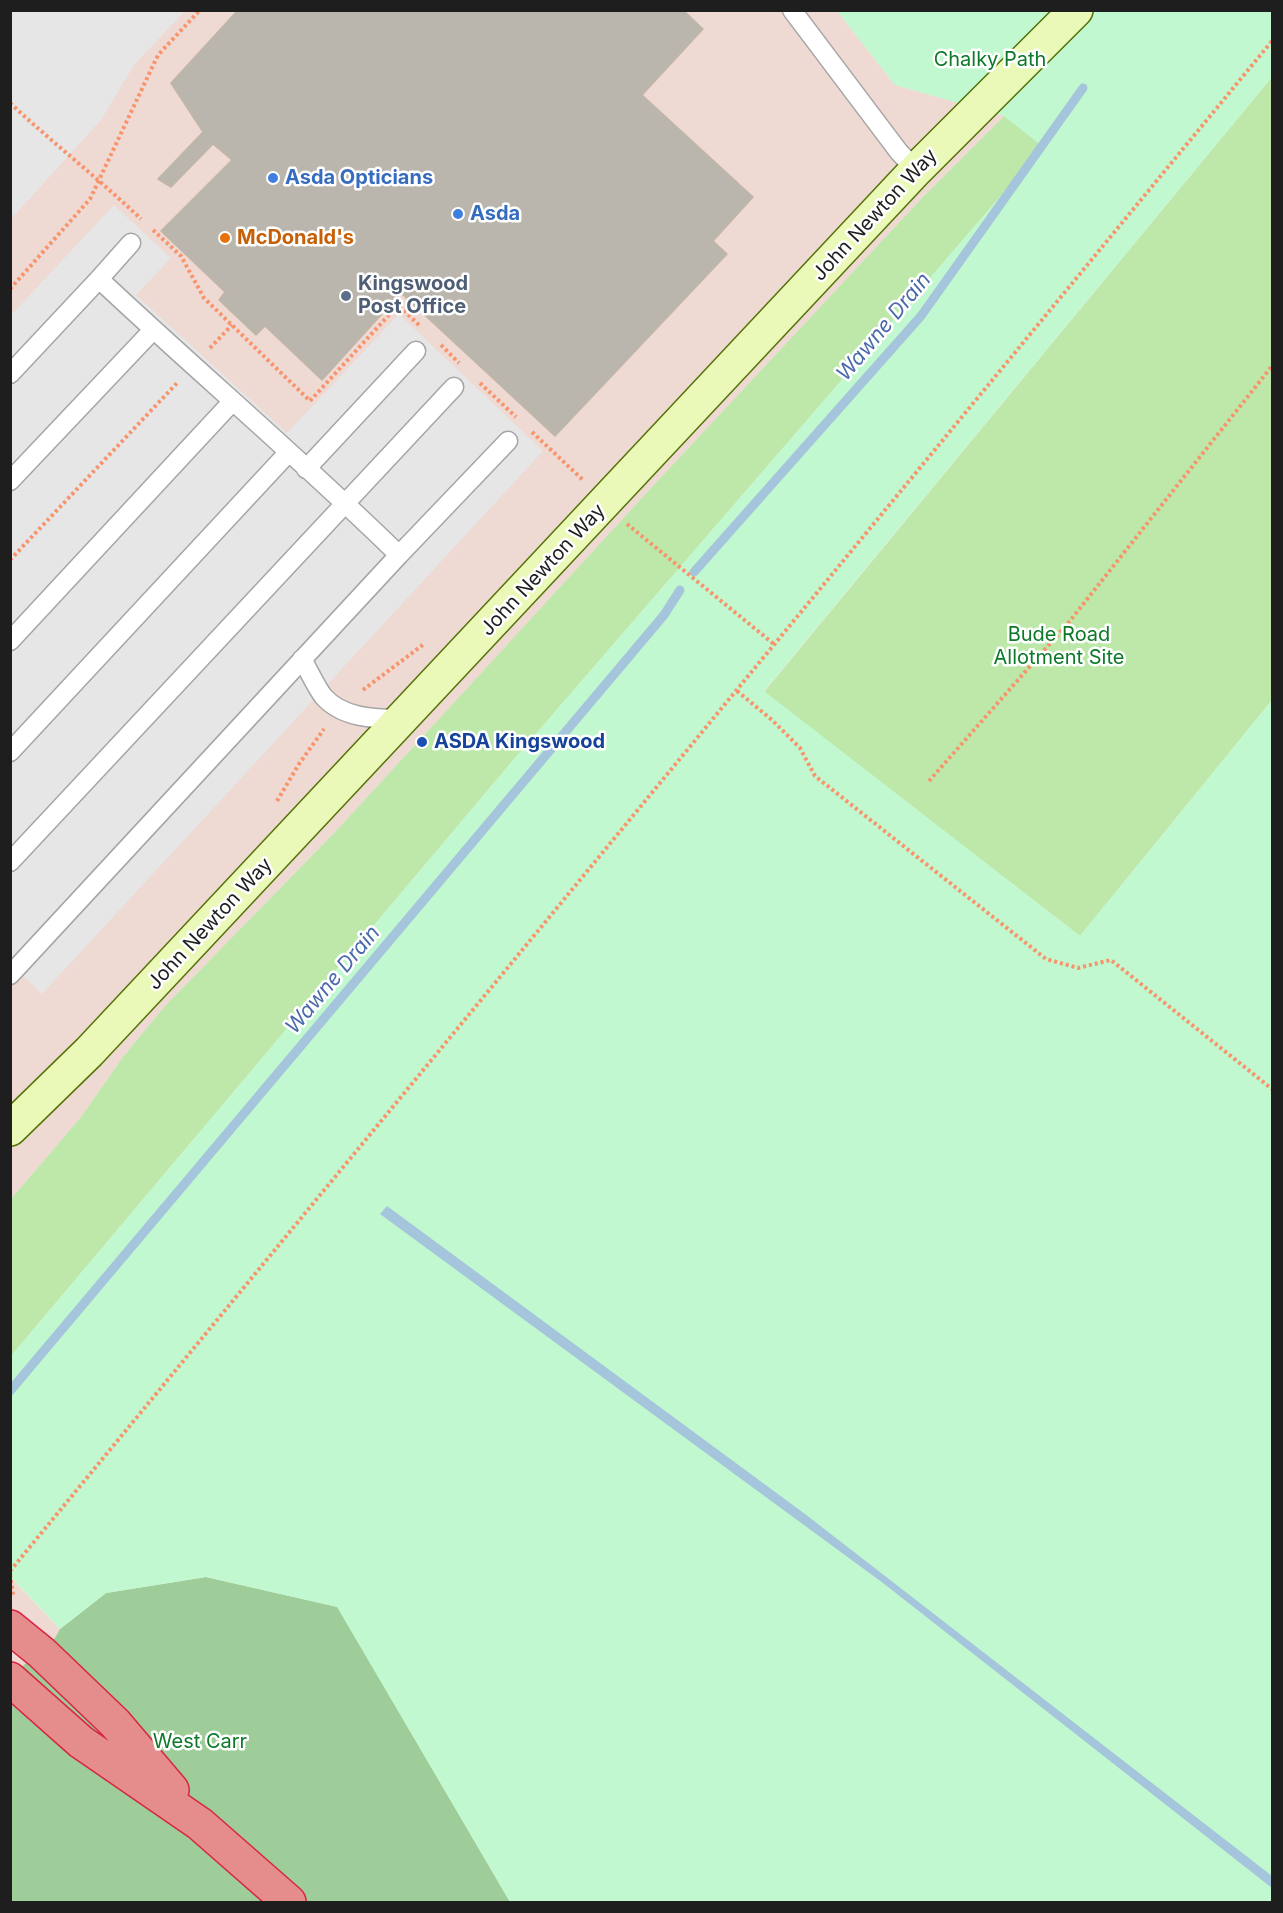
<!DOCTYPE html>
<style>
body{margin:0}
#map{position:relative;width:1283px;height:1913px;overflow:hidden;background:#efede4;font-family:Inter,sans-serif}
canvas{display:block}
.frame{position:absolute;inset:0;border:12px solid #1e1e1e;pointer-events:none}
</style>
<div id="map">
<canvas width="1283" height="1913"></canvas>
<div class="frame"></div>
</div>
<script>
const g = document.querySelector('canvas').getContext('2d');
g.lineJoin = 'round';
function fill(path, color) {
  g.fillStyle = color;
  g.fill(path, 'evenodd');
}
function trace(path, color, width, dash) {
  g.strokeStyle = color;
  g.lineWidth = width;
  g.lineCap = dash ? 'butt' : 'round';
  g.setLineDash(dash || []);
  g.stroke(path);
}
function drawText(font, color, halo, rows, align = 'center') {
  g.font = font + ' Inter,sans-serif';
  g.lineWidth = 5;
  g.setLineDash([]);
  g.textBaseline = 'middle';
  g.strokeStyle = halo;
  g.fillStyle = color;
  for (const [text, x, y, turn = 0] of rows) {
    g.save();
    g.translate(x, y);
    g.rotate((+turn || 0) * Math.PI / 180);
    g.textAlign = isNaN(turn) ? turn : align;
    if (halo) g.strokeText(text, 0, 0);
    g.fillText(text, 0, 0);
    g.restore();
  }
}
fill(new Path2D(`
 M11,11H837L895,85L1004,116L923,197L651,488L337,830L165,1006L123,1057L81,1117L11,1199Z
 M10,1577L60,1629L56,1638L11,1677Z`), '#efd9d3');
fill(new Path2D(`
 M1272,77V700L1080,936L764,692Z
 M1004,116L1044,146L509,765L11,1356V1199L81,1117L123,1057L165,1006L337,830L651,488L923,197Z`), '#bde8aa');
fill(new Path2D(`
 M206,1577L338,1607L510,1902H11L10,1677L55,1638L60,1629L106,1593Z`), '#9fcd99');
fill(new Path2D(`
 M837,11H1272V77L764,691L1080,936L1272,700V1902H510L337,1607L206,1577L106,1593L60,1629L11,1577V1356L509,765L1043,147L1004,116L895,85Z`), '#c1f8cf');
fill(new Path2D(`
 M11,10L185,11L134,65L101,120L11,219Z
 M114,205L171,258L136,295L287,433L399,314L543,451L42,994L10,964V316Z`), '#e6e6e6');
fill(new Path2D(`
 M387,1206L805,1514L1272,1876V1888L883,1583L380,1214Z`), '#a4c5dc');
trace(new Path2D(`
 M694,572L921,316L1083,88
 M10,1391L664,615L680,590`), '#a4c5dc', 9);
const building = new Path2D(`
 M238,10H683L703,29L642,95L753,197L713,241L727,254L555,436L401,293L322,380L265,326L256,335L219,300L225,292L161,231L232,160L213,144L171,187L158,179L203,132L171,83Z`);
fill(building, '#bbb6ad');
trace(building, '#c0b6a6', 1.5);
const lane = new Path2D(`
 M792,10L899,152L916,170
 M99,279L131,243
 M10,374L99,279C198,372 302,460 399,555L10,975
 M306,469L416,351
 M10,481L153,330
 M399,555L508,441
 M10,641L232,402
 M302,659C309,671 315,685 323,696C342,718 374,719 401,719
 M10,752L288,453
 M10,862L454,387`);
const secondary = new Path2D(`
 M10,1129L89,1052L916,170L1076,10`);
const highway = new Path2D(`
 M10,1627L42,1653L115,1723L172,1790
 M10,1679L81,1742L200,1824L289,1902`);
trace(lane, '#a5a5a5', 21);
trace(secondary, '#547306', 36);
trace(highway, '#d72643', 36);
trace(new Path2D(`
 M10,103C53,143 99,179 141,219
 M153,230L181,256L204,298L310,401L398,305L420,326
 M10,289L90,199L158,55L200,10
 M441,345L459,363
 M210,348L232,325
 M480,383L516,417
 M532,432L583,480
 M627,524L775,645
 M10,560L178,382
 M363,690L424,644
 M737,691L772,720L800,748L815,776L1046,959L1078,968L1111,960L1272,1089
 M929,781L1069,622L1272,366
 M277,801L299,764L324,729
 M10,1571L1272,41
 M10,1574L13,1595L14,1597`), '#f8936b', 4, [3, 3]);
trace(lane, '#fff', 18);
trace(secondary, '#eaf8b8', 33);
trace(highway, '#e58c8c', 33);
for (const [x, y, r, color] of [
 [273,178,6,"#3f7fe0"],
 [458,214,6,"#3f7fe0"],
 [225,238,6,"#e8710a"],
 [346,296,6,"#5c6f8a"],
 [422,742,6,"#1a4fb4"]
]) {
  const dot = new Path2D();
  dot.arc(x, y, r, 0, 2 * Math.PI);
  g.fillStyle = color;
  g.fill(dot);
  trace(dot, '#fff', 2);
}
drawText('20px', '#0d7a2a', '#fff', [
 ["Chalky Path",990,60],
 ["Bude Road",1059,635],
 ["Allotment Site",1059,658],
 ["West Carr",200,1742]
]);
drawText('bold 20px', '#366cbe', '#fff', [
 ["Asda Opticians",285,178],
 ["Asda",470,214]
], 'left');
drawText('20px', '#1e1e1e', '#fff', [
 ["John Newton Way",875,215,-47],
 ["John Newton Way",543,570,-47],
 ["John Newton Way",210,924,-47]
]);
drawText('bold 20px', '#c56008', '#fff', [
 ["McDonald's",237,238]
], 'left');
drawText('bold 20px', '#4e5e75', '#fff', [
 ["Kingswood",358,284],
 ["Post Office",358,307]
], 'left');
drawText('bold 20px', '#164399', '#fff', [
 ["ASDA Kingswood",434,742]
], 'left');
drawText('italic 21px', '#4b6aac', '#fff', [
 ["Wawne Drain",884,327,-50],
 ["Wawne Drain",333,980,-50]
]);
</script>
